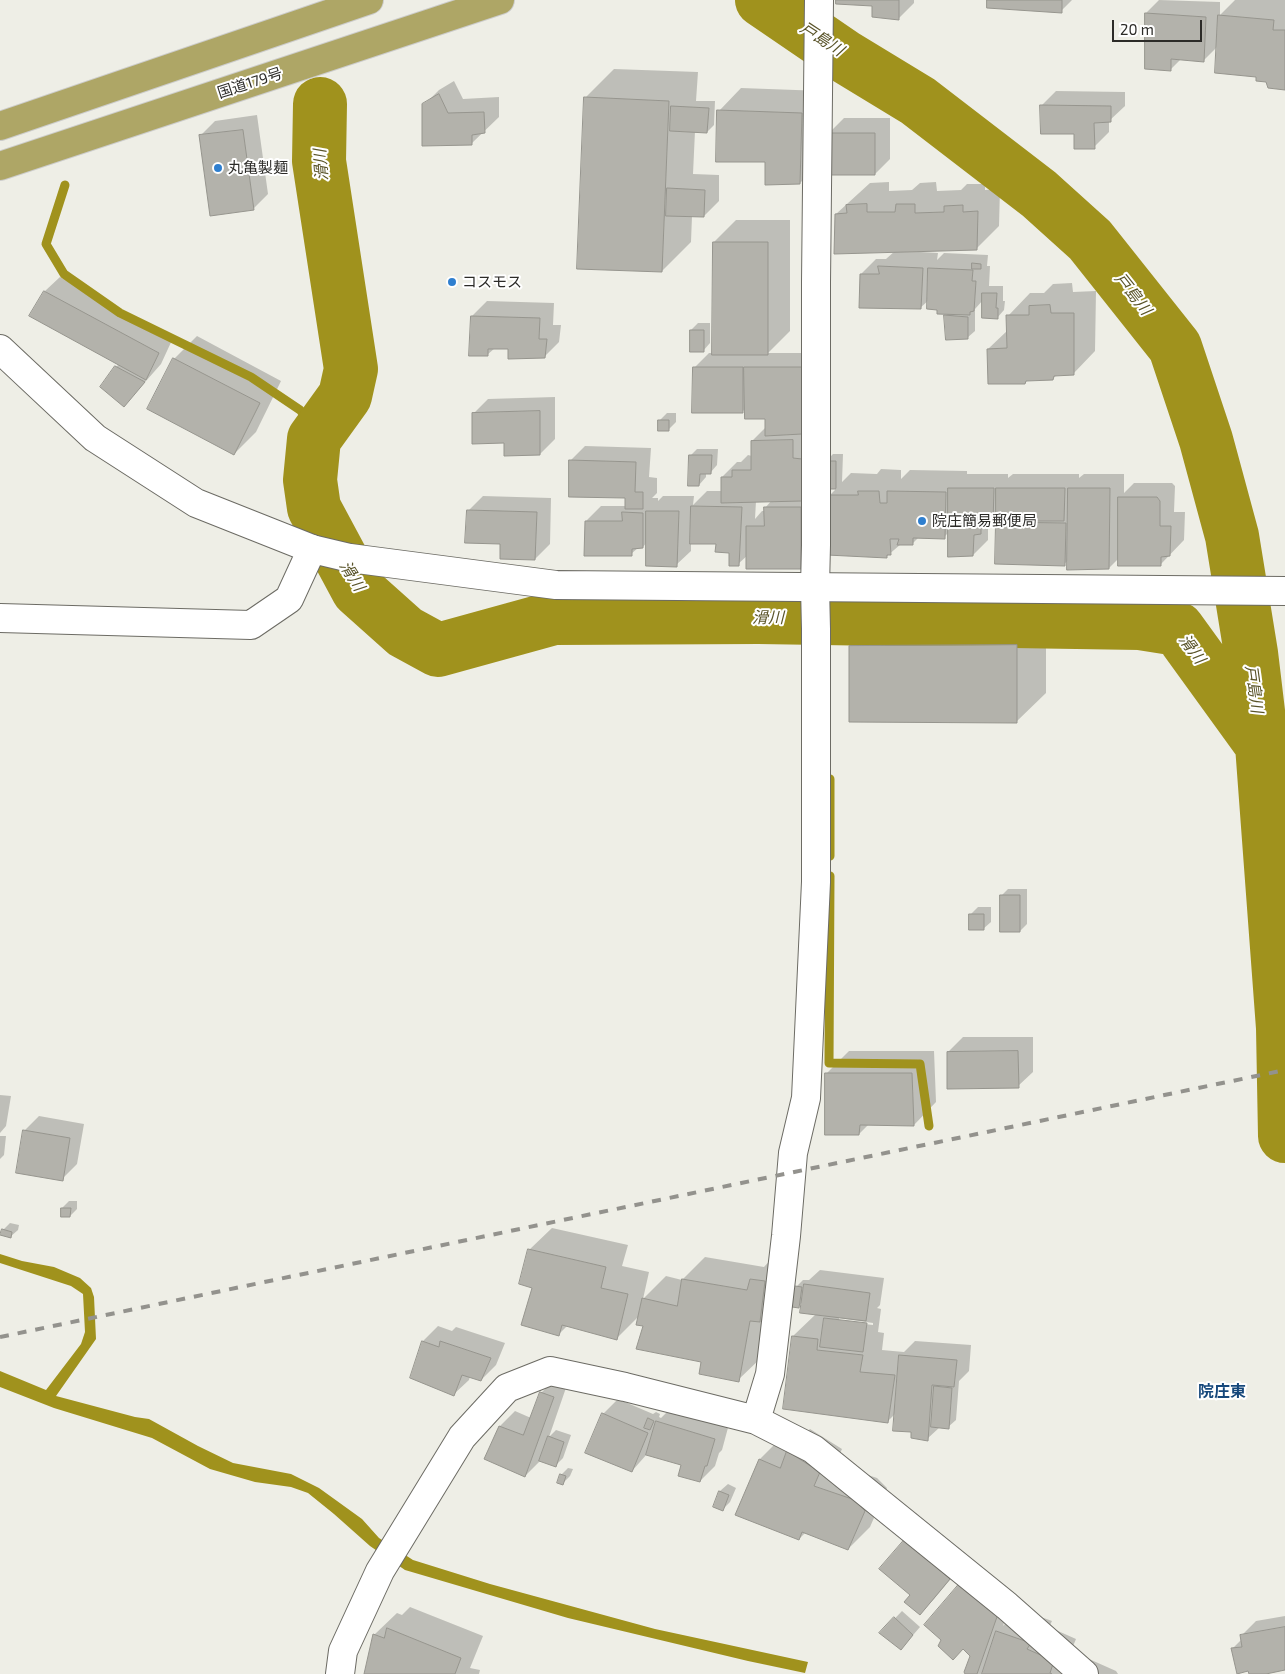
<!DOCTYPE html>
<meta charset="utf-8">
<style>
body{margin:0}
#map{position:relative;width:1285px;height:1674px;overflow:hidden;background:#eeeee6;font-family:"Exo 2",sans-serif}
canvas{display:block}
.scale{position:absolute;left:1112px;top:20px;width:90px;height:22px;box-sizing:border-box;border:2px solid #2c2b28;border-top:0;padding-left:6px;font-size:15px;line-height:18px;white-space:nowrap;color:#2c2b28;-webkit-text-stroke:4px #fff;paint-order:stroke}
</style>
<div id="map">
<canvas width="1285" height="1674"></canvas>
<div class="scale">20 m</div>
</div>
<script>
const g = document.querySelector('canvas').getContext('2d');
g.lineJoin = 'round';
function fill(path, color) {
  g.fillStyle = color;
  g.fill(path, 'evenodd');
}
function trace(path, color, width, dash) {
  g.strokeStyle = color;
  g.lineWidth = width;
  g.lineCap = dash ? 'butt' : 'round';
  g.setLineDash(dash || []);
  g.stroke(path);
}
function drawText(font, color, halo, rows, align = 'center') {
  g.font = font + ' "Exo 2","Noto Sans JP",sans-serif';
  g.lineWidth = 4;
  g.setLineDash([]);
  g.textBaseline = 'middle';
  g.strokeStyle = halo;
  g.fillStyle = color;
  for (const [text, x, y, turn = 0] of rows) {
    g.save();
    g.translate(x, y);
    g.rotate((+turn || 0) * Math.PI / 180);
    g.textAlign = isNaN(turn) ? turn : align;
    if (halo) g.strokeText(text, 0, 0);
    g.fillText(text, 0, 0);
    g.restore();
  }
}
fill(new Path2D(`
 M0,1254L22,1261L54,1267L80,1278L91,1288L94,1297L96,1339L56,1396L135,1417L149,1419L198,1446L233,1463L291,1474L319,1488L362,1519L379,1538L413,1560L490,1584L655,1629L808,1662L805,1673L748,1661L568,1618L405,1570L370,1546L334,1514L308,1493L291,1487L255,1482L210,1469L152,1438L54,1408L0,1387V1371L46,1390L81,1344L85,1332L83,1294L71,1286L0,1263Z`), '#a0921d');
fill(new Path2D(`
 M837,0H914V3L899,18L873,5Z
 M989,0H1072L1061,11Z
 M1159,0L1220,2V15L1235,0H1285V88L1258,76L1218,46L1203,61L1181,59L1170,70L1146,13Z
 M614,69L698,72L696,101H715L714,125L707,132L695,131L693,174L719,175V201L704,216H692L691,242L662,271L585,98Z
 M454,81L463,99L499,97V117L472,143L424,105L439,90Z
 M741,88L823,91L822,161L800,183L719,111Z
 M1056,91L1125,92V106L1109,121V132L1094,147L1041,106Z
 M257,115L268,194L253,209L200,136L215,121Z
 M844,118H890V159L875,174L829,133Z
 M889,182V191L912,190L920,183L936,182L937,191L961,190L967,184H985V190L1000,189L999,226L976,249L922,250L921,252L938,253L937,260L944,253L988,255L987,266H990L989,286H1003V301H1005L1004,310L997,318L983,300L975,309V331L967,338L945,316L948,313L938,309L929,300L920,308L861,274L876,259H886L895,251L836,214L870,183Z
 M736,220H790V331L768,353H817L815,553L800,568L748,555L738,564L731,552L717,543H691V551L676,565L647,542L643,547H639L631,554L586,521L601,506H626V497L570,461L585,446L651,448L649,477L657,478V493L652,498H658V501L663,496H694L693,505L707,491H722V477L737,462H741L748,455L752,456V441L766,427V418L746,408L742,412L694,368L709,353H713L714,242ZM772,500L765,508V511H762L755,519L756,501Z
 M60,277L173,338L161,364L131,398L116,367L119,364L45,291Z
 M1072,283L1073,292L1096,291L1095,351L1073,374L1057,375L1052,379H1028L1025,383L988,349L1008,330V316L1030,293H1044L1053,284Z
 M487,301L554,303L553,325H561L559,342L544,357L509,348H495L487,355L472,316Z
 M698,323H710V343L703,351L691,330Z
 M197,336L281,381L256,432L234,454L149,409L174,359Z
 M555,397V439L540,454L506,442L473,414L488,399Z
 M667,413H676V422L669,429L660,420Z
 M697,449H718L717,465L710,473H706V477L699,485L690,456Z
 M833,454H843L842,482L851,473L877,474L881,469L901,470V479L910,470L967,471V474H1008V478L1013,474H1079V478L1084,474H1124V493L1134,483H1172L1175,486L1174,512H1185L1184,540L1161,564L1119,558L1109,568L1069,560L1064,564L997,523L1000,520L998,517L988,525V540L973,555L949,532L944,537H919L912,544H901L887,556L829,496L837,488H826V461Z
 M483,496L551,498L550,544L535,559L468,511Z
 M1046,616V693L1016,722L850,646L879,617Z
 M1008,889H1027V924L1020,931L1001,896Z
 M978,907H991V922L983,929L970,915Z
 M963,1037H1033V1072L1018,1086L948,1052Z
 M849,1051H934L936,1102L914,1125L869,1124L859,1134L827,1073Z
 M0,1095L11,1096L6,1126L0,1133Z
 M39,1116L84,1124L77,1164L62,1179L24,1131Z
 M0,1136H6L4,1155L0,1159Z
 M69,1201H77V1209L70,1216L62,1208Z
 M10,1223L19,1225L18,1230L10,1237L3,1230Z
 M552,1228L628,1245L622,1266L649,1272L643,1299L666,1276L682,1280L705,1257L764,1267L773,1257L761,1358L738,1380L703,1361L645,1325L640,1315L617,1338L568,1325L559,1334L533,1287L529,1250Z
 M820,1270L884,1278L880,1305L877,1308L881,1309L878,1332L884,1333L882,1350L904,1352L915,1341L971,1345L969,1371L959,1381L956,1420L948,1427H940L927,1439L912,1431L896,1413L888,1421L793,1336L816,1314L803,1302L798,1306L796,1287L803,1280H809ZM839,1318L873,1323V1325L839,1321Z
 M438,1326L452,1331L456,1327L505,1343L496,1365L481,1380L470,1376L469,1380L454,1394L411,1377L423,1341Z
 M556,1378L568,1382L549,1437L556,1430L571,1435L563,1458L556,1465L540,1461L525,1476L486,1458L500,1426L515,1411L531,1418L541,1393Z
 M618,1399L653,1414L656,1412L660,1414L659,1417L661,1418L672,1407L729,1424L722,1450L719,1453L715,1466L700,1481L683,1464L647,1454L632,1471L603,1414Z
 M810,1429L842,1449L835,1464L877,1478L887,1488L870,1527L848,1549L806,1532L799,1539L760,1459L782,1437L796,1443Z
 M568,1468L573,1469L570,1476L563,1483L561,1475Z
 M728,1484L736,1488L730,1502L723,1509L714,1506L720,1491Z
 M906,1540L964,1563L934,1599L920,1614L912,1595Z
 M1012,1599L1003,1626L1019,1609L1052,1621L1049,1627L1076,1639L1071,1651L1116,1671L1118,1674H983L985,1670L981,1674H967L972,1656L963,1648Z
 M410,1607L483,1636L470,1668L480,1670L479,1674H365L374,1635L397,1613L402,1615Z
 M902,1611L920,1627L901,1649L881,1633Z
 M1285,1616V1669L1250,1674L1232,1649L1242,1639L1241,1636L1256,1621Z`), '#0003');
trace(new Path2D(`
 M65,185L46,244L64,274L120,313L251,377L300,410L319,433
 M830,856V779
 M830,876L829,1063L920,1064L929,1126`), '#a0921d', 9);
trace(new Path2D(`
 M762,0L844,56L918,101L1039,194L1090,240L1175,347L1206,440L1232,536L1251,653L1262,745L1283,1028L1285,1136
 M320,104L319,161L351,369L345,396L314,439L310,480L314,508L358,590L405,632L438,650L554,618L758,617L1140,623L1178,629L1262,745`), '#a0921d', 54);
const building = new Path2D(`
 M836,0H899V20L872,17V6L836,4Z
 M987,0H1062V13L987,8Z
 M1145,13L1206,17L1204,62L1171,59V71L1145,69Z
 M1218,15L1274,20L1273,30H1285V90L1268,88L1266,82L1256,81V77L1215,73Z
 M439,94L448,113L484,112L485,133L472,135V145L422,146V104Z
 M584,97L669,101L662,272L577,269Z
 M1040,105L1111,106V122L1094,123L1095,149H1074V134H1041Z
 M671,106L709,108L707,133L670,131Z
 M717,110L802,113L800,184L765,185V162H716Z
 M243,130L254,210L210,216L199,135Z
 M828,133H875V175H828Z
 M667,188L705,190L704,217L666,216Z
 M867,204V212H895L896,204H915V213L944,212V206L963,205V212L978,211L977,250L834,254L835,214L847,213L846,205Z
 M713,242H768V355H712Z
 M972,263L981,264V269H972Z
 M878,266L923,268L921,309L859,308L860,274H879Z
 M928,268L973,270L972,281H976L974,311L970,312V315L937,314V310L927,309Z
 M44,291L159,353L146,380L29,316Z
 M982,293H997L996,308H998V319L982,318Z
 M1050,305L1051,313H1074V375L1054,376L1053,380L1026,381L1025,384H988L987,349L1007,348L1006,315H1029V306Z
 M944,315L968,317V339L946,340Z
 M471,316L540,318L539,339H547L545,358L508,359V349H488V356H469Z
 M690,330H704V352H690Z
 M173,358L260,403L234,455L147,409Z
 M115,366L145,382L124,407L100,387Z
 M693,367H743V413H692Z
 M744,367H802V434L765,436V419H745Z
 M540,411V455L504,456V443L472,444V413Z
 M658,420H669V431H658Z
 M793,440V458L802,459V501L721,503V477H732V470H751V441Z
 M689,455H712L711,474H700L699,486H688Z
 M569,460L636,462L635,492H643V509H625V498L569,497Z
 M825,461H836V489H825Z
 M948,488H994L993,524H981V534L974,535L973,556L948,557Z
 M996,488H1065L1064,521H996Z
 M1068,488H1110L1109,569L1067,570Z
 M858,491H879L880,503H887V491L946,492L945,539L913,538V545H897L899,539H890L891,555H887V558L827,555L828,495H858Z
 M1118,497H1157L1160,501V526H1171L1170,556L1161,557V566H1118Z
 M691,506L742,507L739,566H729V553L715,552L716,544H690Z
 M764,507H801V569H746V526H764Z
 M467,510L537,512L535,560L500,559V544L465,543Z
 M646,511H679L677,567L646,566Z
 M622,512L643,513V548L632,549V556H584L585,521H622Z
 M996,522L1066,523L1065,566L995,564Z
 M1017,645V723L849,722V646Z
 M1000,895H1020V932H1000Z
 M969,914H984V930H969Z
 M1018,1051L1019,1088L947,1089V1052Z
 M825,1073H912L914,1126L860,1125L859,1135H825Z
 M23,1130L70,1138L63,1181L16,1173Z
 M61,1208H71L70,1217H61Z
 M2,1229L12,1232L11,1238L0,1235Z
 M528,1249L606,1267L601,1288L628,1294L617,1340L562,1325L559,1336L521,1325L532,1288L519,1284Z
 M682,1279L747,1290L750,1279L765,1281L760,1322L750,1321L739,1382L699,1374L701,1362L636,1349L643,1326L636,1325L642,1298L677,1306Z
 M804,1284L870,1293L866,1321L800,1313Z
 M795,1286L802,1287L799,1308L792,1307Z
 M824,1318L867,1323L863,1352L820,1347Z
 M792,1336L818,1339L817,1350L863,1355L860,1372L895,1375L888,1423L783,1409Z
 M422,1341L439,1347L440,1341L491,1358L481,1381L462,1375L454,1396L410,1378Z
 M899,1355L957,1360L954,1387L932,1385L928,1441L911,1438V1432L893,1431Z
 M934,1386L952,1388L949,1429L931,1427Z
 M540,1392L554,1397L525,1477L484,1459L499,1426L523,1435Z
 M602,1413L648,1433L632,1472L585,1453Z
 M648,1418L654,1421L650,1430L644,1428Z
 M656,1421L715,1439L707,1466H705L700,1482L678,1476L681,1465L646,1455Z
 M548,1436L564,1442L556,1467L539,1461Z
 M787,1451L820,1472L814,1486L855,1500L865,1511L848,1550L802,1532L799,1540L735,1515L759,1459L780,1468Z
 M560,1474L566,1476L563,1485L557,1483Z
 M719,1491L729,1495L723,1511L713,1507Z
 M905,1539L950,1579L920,1615L904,1602L910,1595L879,1569Z
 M960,1583L998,1614L977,1674H965L964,1672L970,1656L963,1649L953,1660L938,1646L941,1640L924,1625Z
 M894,1617L913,1635L901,1650L879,1633Z
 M1285,1627V1670L1266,1674H1249L1248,1671L1237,1674L1231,1648L1242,1647L1240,1635Z
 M387,1628L461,1658L455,1674H364L373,1634L384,1638Z
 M996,1631L1031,1643L1027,1649L1054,1661L1050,1673L1052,1674H982Z`);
fill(building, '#b3b2ab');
trace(building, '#96958e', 1);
const minor = new Path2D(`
 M0,618L251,625L289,599L312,549
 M756,1420L770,1374L786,1236L793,1153L806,1098L816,882V629L815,587L816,545V282L819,0
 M340,1674L343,1651L380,1571L462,1437L507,1388L550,1371L625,1387L756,1420L813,1449L1007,1606L1084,1674`);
const tertiary = new Path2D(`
 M0,349L95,438L196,503L312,549L350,558L556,585L1285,591`);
const trunk = new Path2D(`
 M0,126L369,0
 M0,166L500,0`);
trace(minor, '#6c6b64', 30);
trace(tertiary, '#6c6b64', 30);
trace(trunk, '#cccccb', 30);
trace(minor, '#fff', 28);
trace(tertiary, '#fff', 28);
trace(trunk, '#aea666', 28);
trace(new Path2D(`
 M0,1337L1285,1070`), '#93928d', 4, [9, 9]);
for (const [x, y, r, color] of [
 [218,168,5,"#2f7fcf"],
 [452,282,5,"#2f7fcf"],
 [922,521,5,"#2f7fcf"]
]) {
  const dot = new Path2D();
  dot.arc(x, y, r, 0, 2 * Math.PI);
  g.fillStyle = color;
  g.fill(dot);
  trace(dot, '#fff', 2);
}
drawText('15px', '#2c2b28', '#fff', [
 ["国道179号",250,83,-18]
]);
drawText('15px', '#2c2b28', '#fff', [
 ["丸亀製麺",228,168],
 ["コスモス",462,282],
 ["院庄簡易郵便局",932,521]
], 'left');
drawText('italic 16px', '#595328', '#fff', [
 ["戸島川",822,39,33],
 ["滑川",321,165,-94],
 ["戸島川",1133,294,52],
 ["滑川",352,576,58],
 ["滑川",768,618],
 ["滑川",1192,649,54],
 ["戸島川",1254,689,82]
]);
drawText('bold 16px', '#16487b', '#fff', [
 ["院庄東",1222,1392]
]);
</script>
